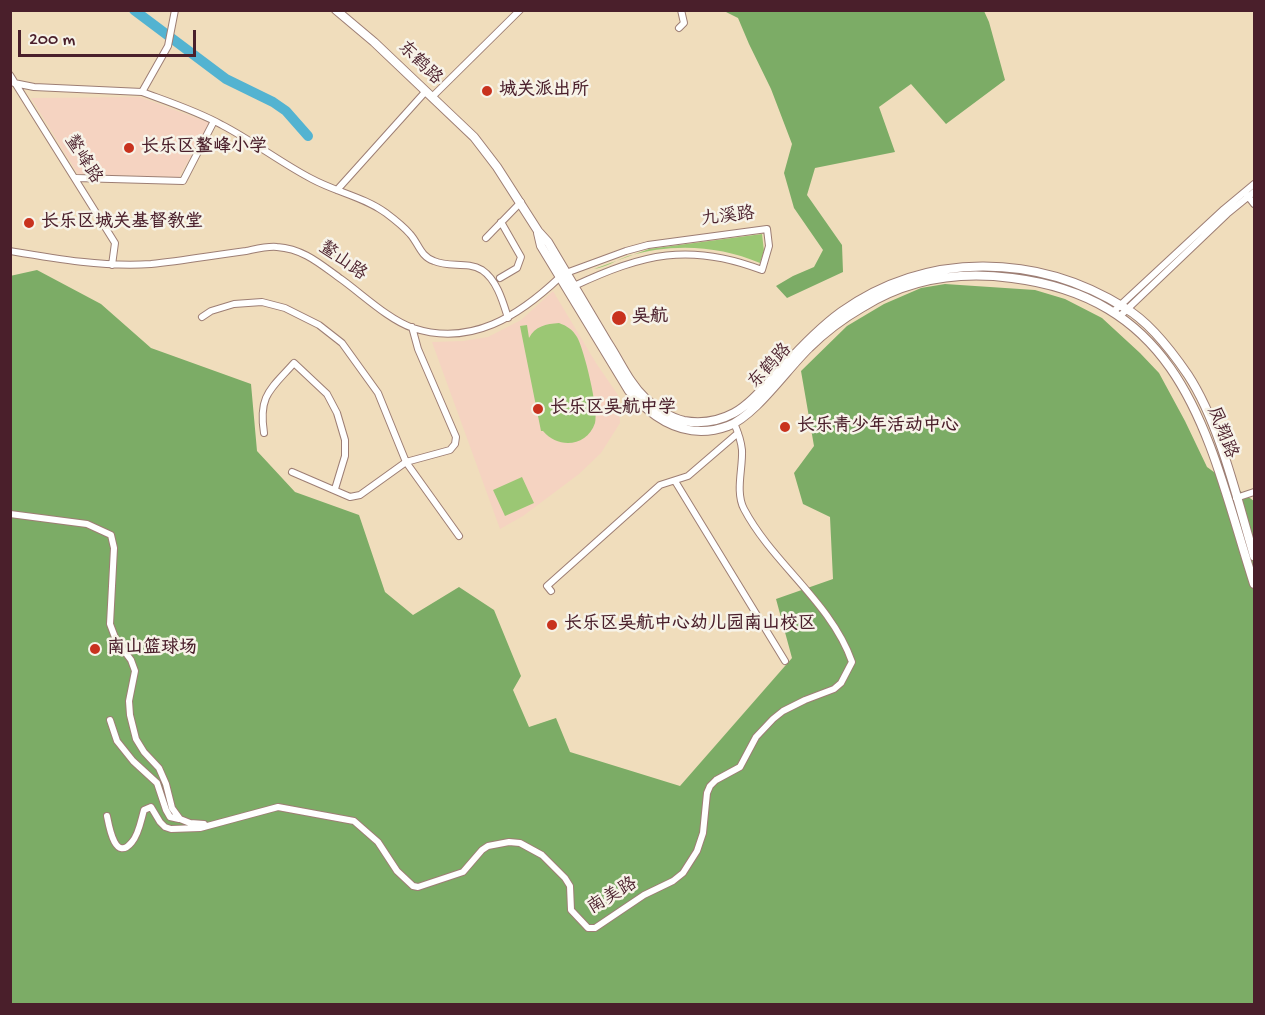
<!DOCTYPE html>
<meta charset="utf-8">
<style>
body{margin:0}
#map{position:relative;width:1265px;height:1015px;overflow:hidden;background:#f0ddbc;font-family:"Gochi Hand",sans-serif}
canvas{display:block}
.frame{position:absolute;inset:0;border:12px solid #4a1f2b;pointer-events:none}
.scale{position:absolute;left:18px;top:30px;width:178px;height:27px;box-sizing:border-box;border:3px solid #4a1f2b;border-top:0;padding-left:8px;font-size:18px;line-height:21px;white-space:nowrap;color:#4a1f2b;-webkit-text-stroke:4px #f7f3e8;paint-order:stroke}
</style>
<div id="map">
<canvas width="1265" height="1015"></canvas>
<div class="frame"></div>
<div class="scale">200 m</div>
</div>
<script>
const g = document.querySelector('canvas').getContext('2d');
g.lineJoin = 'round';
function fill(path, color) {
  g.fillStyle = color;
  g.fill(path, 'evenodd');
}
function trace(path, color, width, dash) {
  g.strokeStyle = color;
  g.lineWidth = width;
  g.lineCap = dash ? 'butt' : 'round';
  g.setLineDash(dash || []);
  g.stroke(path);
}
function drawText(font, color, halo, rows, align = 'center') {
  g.font = font + ' "Gochi Hand","LXGW WenKai TC",sans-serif';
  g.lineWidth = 5;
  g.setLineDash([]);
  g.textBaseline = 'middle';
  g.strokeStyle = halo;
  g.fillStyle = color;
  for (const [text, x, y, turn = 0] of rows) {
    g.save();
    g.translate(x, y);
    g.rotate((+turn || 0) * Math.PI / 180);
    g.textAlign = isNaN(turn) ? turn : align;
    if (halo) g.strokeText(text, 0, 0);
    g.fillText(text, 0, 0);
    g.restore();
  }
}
fill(new Path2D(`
 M140,97L210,123L179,177L78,174L31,98Z
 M553,291L596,363L618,395L620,423L601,453L579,474L523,516L500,529L432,342L463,341L488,337L521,320Z`), '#f5d3c1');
fill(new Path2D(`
 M762,234L764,251L760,263C718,245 672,243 628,256C617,260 604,268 594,269L649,249Z
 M559,323C567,326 572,329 577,337C584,349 599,410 595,423C587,447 558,449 543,431H541L520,326L527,325L529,338C535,326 546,324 559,323Z
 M522,477L534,503L505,516L493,490Z`), '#9bc774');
fill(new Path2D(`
 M724,11H984L989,22L1005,80L946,124L911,84L879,107L895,152L815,168L807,195L842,245L843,272L787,298L776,286L793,276L814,267L823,250L794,208L784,173L792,144L771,89L749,44L738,18Z
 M37,270L101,304L151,348L251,384L257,451L295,492L359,515L385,592L413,615L459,587L494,610L521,676L513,690L529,727L556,718L570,752L680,786L792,658L776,599L833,579L830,517L803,504L794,473L814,446L801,371L847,326L884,304L921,288L945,284L1035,290L1065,299L1102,318L1140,353L1159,373L1185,421L1207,467L1254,501V1004H11L10,276Z`), '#7cac66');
trace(new Path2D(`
 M134,10L226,79L273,102L286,111L308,136`), '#53b3d1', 10);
const minor = new Path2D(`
 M679,28L684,23L681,10
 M10,75L115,243L112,265
 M14,83L34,87L142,92L168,46L175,10
 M142,92C169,102 197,111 222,125C253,141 281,163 312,179C336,192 364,197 386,213C394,219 404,227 410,234C419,244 420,256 434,261C449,268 467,261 482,270C497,280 503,302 508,318
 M432,97L520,10
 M76,178L183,181L214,121
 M337,190L426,91
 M1247,195L1254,204
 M486,238L521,202
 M10,251C57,259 103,267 151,264C183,261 214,255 246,251C256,249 267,246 277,247C304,249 320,264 341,279C362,294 389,320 413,328C471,347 519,316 560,277
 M566,273L626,251L648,245L767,229L769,246L762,270C689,242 643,254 574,286
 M500,278L517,268L521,257L501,222
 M1113,312L1224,209L1254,184
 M1120,316L1227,214L1254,192
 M202,317L211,311L234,304L262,302L285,308L319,325L342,343L378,393L406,462L459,536
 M264,433C258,395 271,389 294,363L327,394L337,413L345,440V456L335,489
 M292,472L350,497L360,495L406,462L450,450L455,444L456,437L418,349L412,327
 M675,481L785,661
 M1236,498L1254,492
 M10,514L87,524L111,535L114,548L110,624L116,640L131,660L135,671L129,701L130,715L136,739L144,752L159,768L166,784L172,808L180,819L190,823L204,824
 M551,591L547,586L660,485L688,476L738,433
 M110,720L117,741L133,761L157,783L166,810L170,817L179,819
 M107,816C109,826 115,863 132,842C139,834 141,820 144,810L151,807L160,822L165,827L171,829L200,828L278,807L354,821L378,842L397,871L413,886L418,887L463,872L482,850L488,846L509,842L520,843L542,855L565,878L570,886L571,910L588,928H595L644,895L673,881L683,873L697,851L703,833L707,793L710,786L716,780L740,767L756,737L773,719L783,711L805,700L834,689L841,683L852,662C831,602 773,564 744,509C735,492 743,468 742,450C741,440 738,432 734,423`);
const major = new Path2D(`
 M336,10L374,42L474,137L497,167L538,231L548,242C568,276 588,309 608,343C620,361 629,383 645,398C656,408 670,418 684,421C701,424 719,421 734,413C752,403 767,383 782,368C800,348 819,328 841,312C927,251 1037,253 1125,308C1148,321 1173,353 1188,375C1220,424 1237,499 1254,556
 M538,233L541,246L629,391C655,421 687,441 728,426C755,416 787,369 809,348C825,332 844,318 863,307C908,279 960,271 1012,278C1188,300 1209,443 1254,584`);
trace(minor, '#9d7e74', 8);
trace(major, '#9d7e74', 10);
trace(minor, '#fff', 6);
trace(major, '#fff', 8);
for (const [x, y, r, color] of [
 [487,91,6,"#c8321e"],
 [129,148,6,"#c8321e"],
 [29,223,6,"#c8321e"],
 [619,318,8,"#c8321e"],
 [538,409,6,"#c8321e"],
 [785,427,6,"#c8321e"],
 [552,625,6,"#c8321e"],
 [95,649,6,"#c8321e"]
]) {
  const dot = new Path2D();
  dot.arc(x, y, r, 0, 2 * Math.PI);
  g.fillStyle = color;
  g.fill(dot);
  trace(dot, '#f7f3e8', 2);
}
drawText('18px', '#4a1f2b', '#f7f3e8', [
 ["东鹤路",419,64,44],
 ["鳌峰路",82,160,58],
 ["九溪路",728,218,-7],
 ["鳌山路",342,262,35],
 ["东鹤路",771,367,-47],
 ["凤翔路",1221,433,68],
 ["南美路",613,897,-31]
]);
drawText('bold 18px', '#4a1f2b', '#f7f3e8', [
 ["城关派出所",499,91],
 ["长乐区鳌峰小学",141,148],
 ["长乐区城关基督教堂",41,223],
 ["吴航",632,318],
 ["长乐区吴航中学",550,409],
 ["长乐青少年活动中心",797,427],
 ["长乐区吴航中心幼儿园南山校区",564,625],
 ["南山篮球场",107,649]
], 'left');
</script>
